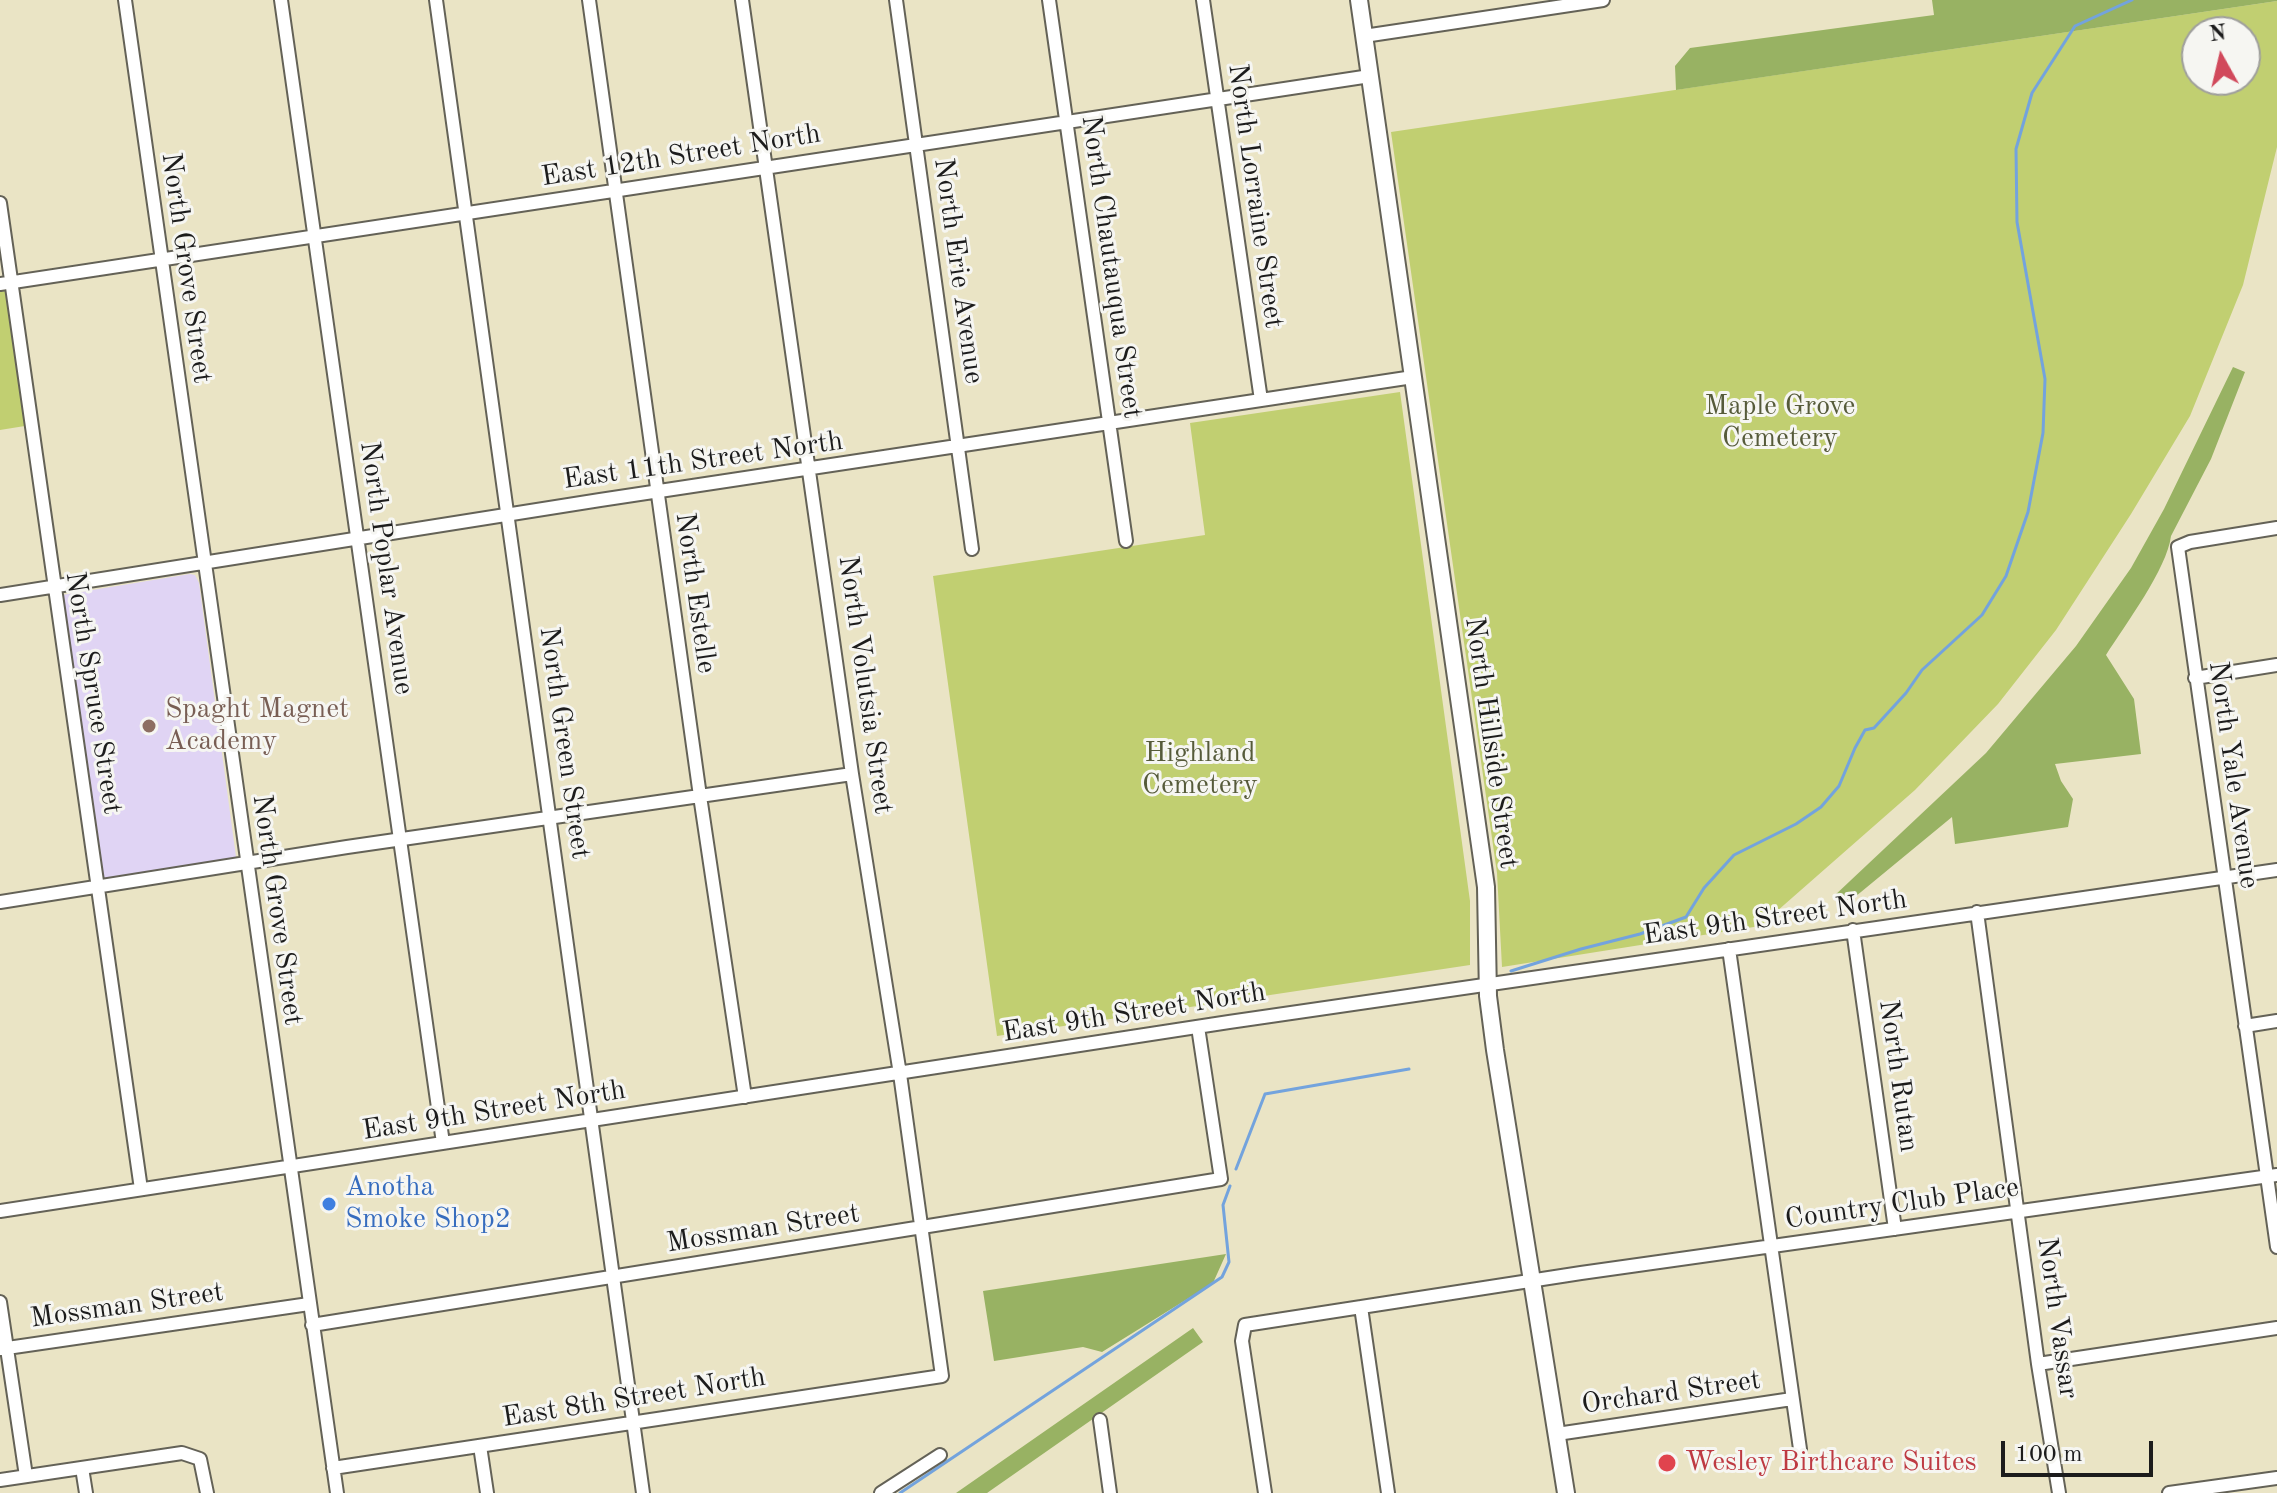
<!DOCTYPE html>
<style>
body{margin:0}
#map{position:relative;width:2277px;height:1493px;overflow:hidden;background:#eae4c5;font-family:"Old Standard TT",serif}
canvas{display:block}
.north{position:absolute;left:2181px;top:16px;width:80px;height:80px;box-sizing:border-box;background:#f6f6f2;border:2px solid #9f9f9c;border-radius:50%;rotate:352deg;font-size:22px;font-weight:700;line-height:32px;text-align:center;color:#1c1c1c}
.north::after{content:'';display:block;margin:auto;width:28px;height:36px;background:#d1495b;clip-path:polygon(50% 0,100% 100%,50% 72%,0 100%)}
.scale{position:absolute;left:2001px;top:1441px;width:152px;height:36px;box-sizing:border-box;border:4px solid #1c1c1c;border-top:0;padding-left:10px;font-size:24px;line-height:28px;white-space:nowrap;color:#1c1c1c;-webkit-text-stroke:6px #f6f6f2;paint-order:stroke}
</style>
<div id="map">
<canvas width="2277" height="1493"></canvas>
<div class="north">N</div>
<div class="scale">100 m</div>
</div>
<script>
const g = document.querySelector('canvas').getContext('2d');
g.lineJoin = 'round';
function fill(path, color) {
  g.fillStyle = color;
  g.fill(path, 'evenodd');
}
function trace(path, color, width, dash) {
  g.strokeStyle = color;
  g.lineWidth = width;
  g.lineCap = dash ? 'butt' : 'round';
  g.setLineDash(dash || []);
  g.stroke(path);
}
function drawText(font, color, halo, rows, align = 'center') {
  g.font = font + ' "Old Standard TT",serif';
  g.lineWidth = 6;
  g.setLineDash([]);
  g.textBaseline = 'middle';
  g.strokeStyle = halo;
  g.fillStyle = color;
  for (const [text, x, y, turn = 0] of rows) {
    g.save();
    g.translate(x, y);
    g.rotate((+turn || 0) * Math.PI / 180);
    g.textAlign = isNaN(turn) ? turn : align;
    if (halo) g.strokeText(text, 0, 0);
    g.fillText(text, 0, 0);
    g.restore();
  }
}
fill(new Path2D(`
 M190,574L195,575L199,583L236,857L232,860L103,879L100,876L62,595Z`), '#e0d4f4');
fill(new Path2D(`
 M2277,1V147L2243,285L2190,416L2131,514L2056,630L1998,704L1915,790L1760,926L1502,967L1497,873L1391,132ZM2197,32H2245V80H2197Z
 M12,282L31,425L0,430V284Z
 M1400,392L1470,901V965L997,1036L933,576L1205,535L1190,423Z`), '#c1cf71');
fill(new Path2D(`
 M1932,0H2277V1L1676,90L1675,66L1690,48L1934,15Z
 M2233,367L2245,372L2211,459L2171,536C2167,569 2125,625 2106,655L2134,699L2141,754L2055,764L2061,781L2073,799L2068,827L1955,844L1952,817L1844,906L1833,897L1986,753L2076,646L2131,568L2164,509Z
 M1226,1254L1213,1283L1102,1352L1083,1347L994,1361L983,1291Z
 M1193,1328L1203,1342L987,1493H956Z`), '#98b263');
trace(new Path2D(`
 M1511,971L1581,949L1640,934L1686,917L1704,888L1734,855L1796,824L1821,807L1839,786L1855,748L1865,730L1874,728L1906,693L1922,670L1982,615L2006,576L2028,512L2043,433L2045,379L2017,222L2016,149L2032,93L2075,26L2132,0
 M1236,1169L1265,1094L1409,1069
 M900,1493L1222,1277L1229,1262L1223,1205L1230,1186`), '#73a3dd', 3);
const minor = new Path2D(`
 M125,0L337,1493
 M281,0L443,1143
 M436,0L643,1493
 M589,0L700,796L745,1097
 M896,0L972,549
 M1049,0L1126,541
 M1203,0L1261,400
 M1364,36L1603,0
 M0,203L141,1189
 M0,284L1370,76
 M2277,528L2190,542L2178,547L2277,1247
 M0,595L600,500L1413,377
 M2195,678L2277,665
 M0,902L347,847L852,774
 M1977,912L2038,1364L2059,1493
 M1853,930L1895,1229
 M1729,949L1800,1449
 M2245,1026L2277,1021
 M0,1211L1229,1022L2277,870
 M0,1302L26,1476
 M1361,1307L1388,1493
 M312,1325L1221,1179L1198,1027
 M0,1349L309,1304
 M2038,1364L2277,1328
 M1100,1420L1110,1493
 M1557,1434L1792,1399
 M480,1446L487,1493
 M82,1468L86,1493
 M333,1468L942,1376L900,1074L852,774L742,0
 M0,1480L182,1453L200,1459L207,1493
 M881,1493L940,1455
 M1265,1493L1242,1341L1245,1325L1581,1273L2277,1175
 M2169,1493L2277,1478`);
const major = new Path2D(`
 M1359,0L1486,887L1488,996L1495,1050L1566,1493`);
trace(minor, '#646257', 16);
trace(major, '#646257', 20);
trace(minor, '#fff', 12);
trace(major, '#fff', 16);
for (const [x, y, r, color] of [
 [149,726,8,"#8d6e63"],
 [329,1204,8,"#3f7fe0"],
 [1667,1463,10,"#e0444e"]
]) {
  const dot = new Path2D();
  dot.arc(x, y, r, 0, 2 * Math.PI);
  g.fillStyle = color;
  g.fill(dot);
  trace(dot, '#f6f6f2', 3);
}
drawText('28px', '#1c1c1c', '#f6f6f2', [
 ["East 12th Street North",681,156,-9],
 ["North Lorraine Street",1255,196,82],
 ["North Chautauqua Street",1111,267,82],
 ["North Grove Street",186,268,82],
 ["North Erie Avenue",958,271,82],
 ["East 11th Street North",703,461,-8],
 ["North Poplar Avenue",386,568,82],
 ["North Estelle",695,593,82],
 ["North Volutsia Street",865,685,82],
 ["North Spruce Street",93,693,81],
 ["North Green Street",564,743,82],
 ["North Hillside Street",1491,743,82],
 ["North Yale Avenue",2233,775,82],
 ["North Grove Street",277,910,82],
 ["East 9th Street North",1775,918,-8],
 ["East 9th Street North",1134,1013,-9],
 ["North Rutan",1898,1076,82],
 ["East 9th Street North",494,1111,-9],
 ["Country Club Place",1902,1204,-8],
 ["Mossman Street",763,1229,-9],
 ["Mossman Street",127,1306,-8],
 ["North Vassar",2057,1318,82],
 ["Orchard Street",1671,1393,-8],
 ["East 8th Street North",634,1398,-9]
]);
drawText('28px', '#565b3a', '#f6f6f2', [
 ["Maple Grove",1780,407],
 ["Cemetery",1780,439],
 ["Highland",1200,754],
 ["Cemetery",1200,786]
]);
drawText('28px', '#785e54', '#f6f6f2', [
 ["Spaght Magnet",165,710],
 ["Academy",165,742]
], 'left');
drawText('28px', '#366cbe', '#f6f6f2', [
 ["Anotha",345,1188],
 ["Smoke Shop2",345,1220]
], 'left');
drawText('28px', '#be3a42', '#f6f6f2', [
 ["Wesley Birthcare Suites",1685,1463]
], 'left');
</script>
